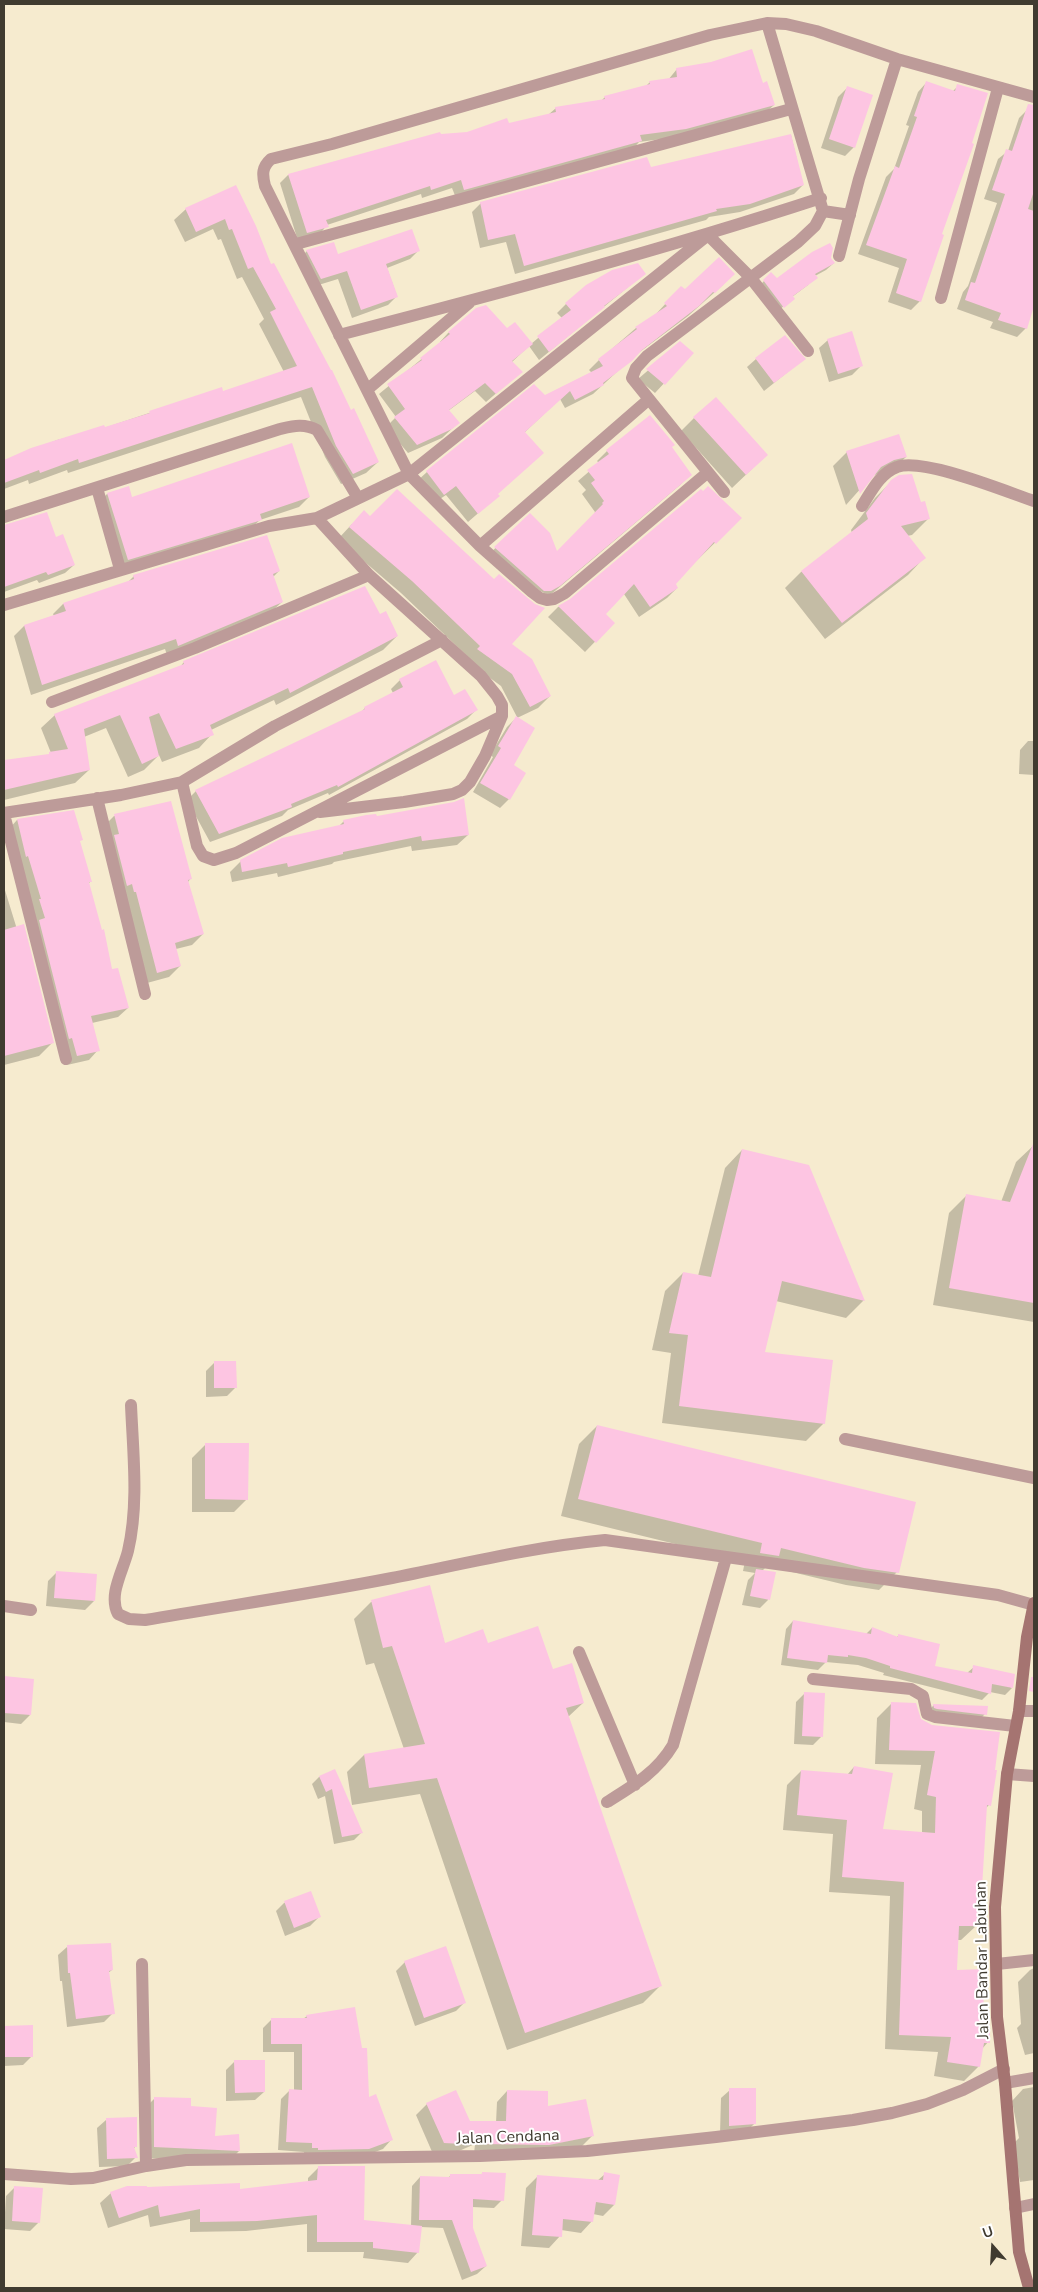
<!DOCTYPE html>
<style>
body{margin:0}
#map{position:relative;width:1038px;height:2292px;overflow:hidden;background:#f6ebcf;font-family:"Nunito Sans",sans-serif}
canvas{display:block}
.frame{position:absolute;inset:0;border:5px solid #403b30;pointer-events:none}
.north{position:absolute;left:968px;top:2222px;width:50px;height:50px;-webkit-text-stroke:4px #fff;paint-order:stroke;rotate:341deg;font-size:14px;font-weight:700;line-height:20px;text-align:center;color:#403b30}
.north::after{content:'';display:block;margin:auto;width:18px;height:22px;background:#403b30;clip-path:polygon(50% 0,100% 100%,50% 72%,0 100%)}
</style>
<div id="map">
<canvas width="1038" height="2292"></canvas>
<div class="frame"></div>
<div class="north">U</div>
</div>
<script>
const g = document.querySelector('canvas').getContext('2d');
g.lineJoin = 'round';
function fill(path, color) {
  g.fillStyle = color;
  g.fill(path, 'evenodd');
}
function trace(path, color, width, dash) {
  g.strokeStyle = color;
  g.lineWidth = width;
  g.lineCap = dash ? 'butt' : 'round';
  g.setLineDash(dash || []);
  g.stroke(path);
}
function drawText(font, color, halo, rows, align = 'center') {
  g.font = font + ' "Nunito Sans",sans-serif';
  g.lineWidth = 4;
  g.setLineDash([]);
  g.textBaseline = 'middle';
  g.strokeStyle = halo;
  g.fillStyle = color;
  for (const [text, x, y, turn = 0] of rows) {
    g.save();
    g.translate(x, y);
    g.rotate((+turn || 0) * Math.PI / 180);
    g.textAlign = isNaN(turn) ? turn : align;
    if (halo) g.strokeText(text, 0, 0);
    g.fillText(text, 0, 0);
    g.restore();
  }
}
fill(new Path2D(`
 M677,69L762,84L774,105L765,113L677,137L639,142L632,150L456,198L452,188L422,198L421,194L327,225L319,235L298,241L280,183L288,175L440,136L468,133L548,115L556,108L601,101L605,97L646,86L650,82L668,80Z
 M926,83L952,92L958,86L940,235L920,301L911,310L888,302L899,268L858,254L886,177L894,169L909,126L906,125L918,92Z
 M847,88L854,147L845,156L821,148L838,97Z
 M1028,109L1034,111V291L1026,328L1017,337L990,328L993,322L957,309L963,292L968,286L997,203L984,199L998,159L1008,151L1019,118Z
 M791,135L803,185L794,194L740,212L709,217L706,220L515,274L506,242L480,248L472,212L481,203L650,169Z
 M236,187L270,266L378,462L366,473L341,484L325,457L301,397L68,473L67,470L29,484L28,480L4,489V461L57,440L104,428L221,389L222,392L284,372L259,324L264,319L242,277L237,279L221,239L218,240L213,229L185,242L174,220L186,209Z
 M419,250L410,259L387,268L397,296L388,305L352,318L338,279L312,287L298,260L307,251L337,255Z
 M830,258L834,263L826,270L815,276L808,285L792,297L776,314L756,289L771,274L776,280Z
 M644,274L539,360L529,346L512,362L521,372L486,402L475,391L448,411L458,423L442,438L408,453L386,427L396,417L379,394L441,343L440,342L448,333L476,309L507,330L531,344L562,318L557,313L566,304Z
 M724,284L688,316L633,357L593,394L565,408L560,399L524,433L497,495L498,496L468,522L446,495L434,503L417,481L427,472L545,397L592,373L589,370L599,360L636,328L656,314L681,287L685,291Z
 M828,340L861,366L852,375L829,382L819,348Z
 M680,343L692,353L655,393L638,379Z
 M756,359H804L764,391L747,367Z
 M650,416L690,475L680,485L549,596L485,558L530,515L556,553L594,515L595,512L582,494L586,490L578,481L599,463L597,461L607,451Z
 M694,418L753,468L732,488L681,431Z
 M847,452L906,457L892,470L879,473L871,477L846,505L833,466Z
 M892,481L921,503L928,519L912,535L907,536L924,558L908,575L825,639L785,588L801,572L852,533L851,530L875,498Z
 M107,494L131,498L309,497L299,507L260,520L250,529L118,569L97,504Z
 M740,518L674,583L677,588L667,598L639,617L624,594L604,614L613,623L585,652L548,617L558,607L571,600Z
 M352,524L510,645L550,696L538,708L517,718L512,766L524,773L509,799L500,808L473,792L493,757L490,755L507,727L517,717L501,686L467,661L469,658L401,593L338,539Z
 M4,525L55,539L74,565L65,573L39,583L37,580L4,592Z
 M279,571L273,577L282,602L271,612L167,655L165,649L31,695L14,636L24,626L54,616L53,614L63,604L128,582L134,576Z
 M379,616L397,636L383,650L276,705L274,700L211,730L212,734L199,748L162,762L159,755L144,770L128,777L106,728L84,737L89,770L75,783L4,800V762L47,756L51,753L41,728L55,715L179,668L184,662Z
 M436,662L454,697L476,710L467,719L329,795L328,793L288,810L282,816L210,842L187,800L196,791L360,713L365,708L393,693L391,689L400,680Z
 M1028,741H1034V775L1019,774L1020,750Z
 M170,803L191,878L188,882L203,934L192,945L176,949L180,966L169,977L147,983L104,826L114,816Z
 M73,812L79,842L91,881L88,884L111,970L128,1008L118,1017L92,1023L98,1050L89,1060L67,1065L8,830L17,820Z
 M376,818L468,835L457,845L412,851L411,846L334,862L332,864L278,877L277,873L232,882L230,872L241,861L338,827L344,821Z
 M4,887L52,1043L39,1056L4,1065Z
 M1034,1145V1322L933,1305L949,1213L966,1196L1001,1202L1016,1162Z
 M742,1150L864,1300L846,1318L776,1301L763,1353L824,1423L806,1441L662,1423L671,1353L652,1350L665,1291L683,1273L698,1276L725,1168Z
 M214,1363L236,1387L227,1396L206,1397V1371Z
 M597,1426L897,1572L879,1590L846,1585L767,1566L762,1571L768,1600L760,1608L742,1605L748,1580L755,1573L743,1571L745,1561L561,1516L579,1444Z
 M206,1444L247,1499L234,1512H192V1458Z
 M57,1572L94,1601L85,1610L46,1606L48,1581Z
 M429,1586L445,1645H487L552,1670L583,1703L568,1717L661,1985L643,2003L507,2050L420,1794L352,1805L347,1772L364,1755L404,1749L374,1663L366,1665L354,1619L371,1602Z
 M793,1621L866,1634L872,1628L896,1638L899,1635L933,1667L967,1673L974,1667L1012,1688L1005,1695L990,1692L982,1700L883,1675L884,1673L858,1665L826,1662L818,1670L781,1665L786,1629Z
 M4,1677L30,1715L21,1724L4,1722Z
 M805,1693L821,1737L813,1745L794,1744L796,1702Z
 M891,1704L920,1720L989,1805L985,1809L981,1887L976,1892V1926L961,1940H957L956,1971L988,2042L982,2049L979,2066L964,2081L934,2076L938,2052L885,2049L890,1896L829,1892L833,1834L783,1830L787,1785L801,1771L847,1775L854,1767L882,1830L922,1833V1811L914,1809L921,1765L875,1764L877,1718Z
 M934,1705L985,1714L981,1718L930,1712V1709Z
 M334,1770L361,1833L354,1840L334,1844L325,1796L318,1799L312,1784L319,1777Z
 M310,1893L319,1917L310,1926L285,1936L276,1911L284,1903Z
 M67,1947L112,1970L108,1973L113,2013L104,2022L67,2027L62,1981H60L58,1955Z
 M405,1962L465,2002L456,2011L415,2026L396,1971Z
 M1034,1968V2053L1025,2055L1017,2028L1021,2024L1018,1982L1030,1970Z
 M307,2016L360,2049L368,2099L391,2140L383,2149L359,2158L304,2156V2152L278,2150L281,2099L290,2090L294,2091V2052H263V2028L272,2019H303Z
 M31,2026L32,2056L23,2065L4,2066V2027Z
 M235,2061L264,2092L255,2100L226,2101V2070Z
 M1034,2087V2180L1020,2182L1013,2144L1019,2138L1012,2101L1023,2089Z
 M730,2090L755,2123L746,2132L720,2134L721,2098Z
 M507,2091L547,2108L593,2135L582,2146L474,2154L475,2144L452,2154H433L416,2115L427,2104L469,2123H496L497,2102Z
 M155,2098L190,2107L214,2138L239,2151L228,2162L143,2158L144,2109Z
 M106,2120L136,2146L133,2149L136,2157L127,2166L99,2167L97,2128Z
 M318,2168L363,2221L411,2226L412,2186L420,2177L448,2178L451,2175H480L483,2173L502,2200L494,2208L472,2207V2229L486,2266L477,2274L462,2280L443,2228L421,2227L418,2252L408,2263L363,2258L364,2252H307V2224L246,2231L190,2232V2219L150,2227L148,2215L108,2228L100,2203L111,2193L239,2190L308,2183V2178Z
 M605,2174L614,2205L603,2216L593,2214L592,2221L581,2233L561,2230L560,2236L549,2248L521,2246L526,2188L537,2177L597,2181Z
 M15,2187L39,2222L30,2231L4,2229L6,2196Z`), '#0003');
fill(new Path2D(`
 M752,49L763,83L767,81L775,105L686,129L640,135L642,141L464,190L461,180L431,190L430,186L326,220L329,227L307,233L288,174L440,132L441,134L467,132L507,118L509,123L556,112L555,107L605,99L604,96L650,84L649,81L677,77L676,68L711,62Z
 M926,81L955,91L957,84L988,93L972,143L974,144L942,234L944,235L921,302L896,293L907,259L866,245L895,166L899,168L917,117L914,116Z
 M847,86L873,95L855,148L829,139Z
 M1028,104L1034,105V191L1028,209L1034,211V306L1027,329L998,320L1001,313L965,300L971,282L975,283L1005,194L992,190L1006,149L1012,151Z
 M791,134L804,185L750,204L716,209L717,211L524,266L515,234L488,240L480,202L647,157L651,167Z
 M236,185L256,226L271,264L274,263L331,370H332L351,410L354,408L379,462L353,474L336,446L312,387L79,463L78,459L40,473L39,470L4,483V460L31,448L104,425L105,427L150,413L149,411L222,387L223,391L297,366L270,312L276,309L253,267L248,269L232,229L229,230L225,219L196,232L185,208Z
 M412,229L420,251L386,264L398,297L361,310L347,271L321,279L306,250L334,242L338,254Z
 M830,243L833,248L831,258L835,263L815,274L818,278L793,296L795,299L784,308L763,280L771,272L777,278L812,252Z
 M719,257L735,274L715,293L713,292L699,306L642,350L632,361L603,383L604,385L575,400L570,391L525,432L544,453L498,494L500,496L478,514L456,486L444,495L426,471L534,384L545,395L603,366L598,359L637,329L635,327L667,306L664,303L681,286L685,289Z
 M638,263L646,274L604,306L605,307L549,352L537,336L571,310L565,303L586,285L612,270Z
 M486,305L507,328L515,322L533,344L512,361L523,372L496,394L485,383L449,410L460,423L452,429L417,445L394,417L405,409L387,384L422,360L420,358L450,334L448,332L476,308Z
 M852,331L863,366L838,374L827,339Z
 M785,335L806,359L774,383L755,358Z
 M680,341L694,353L665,385L646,369Z
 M716,397L768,455L746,475L693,417Z
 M650,415L675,445L672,447L692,475L560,586L551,591H544L494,547L530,513L550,533L557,551L603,504L602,503L604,501L591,483L595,480L587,470L609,454L606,450Z
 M899,434L907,457L894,460L881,467L860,494L846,451Z
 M292,443L310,497L260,514L262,520L128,560L107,493L129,486L132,497Z
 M912,474L921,502L925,501L930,519L901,526L926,558L842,623L801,571L868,519L866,513L891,480L899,475Z
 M708,486L742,518L716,544L714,542L676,584L678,588L650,607L634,584L606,614L615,623L596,643L558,606L570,599L701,489L703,491Z
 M397,489L494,579L499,574L535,604L545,608L512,644L532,659L551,696L530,707L512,674L477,649L480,646L412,581L349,527L364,510L370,516Z
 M47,512L56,537L63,534L75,565L48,575L46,572L4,587V525Z
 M267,535L280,571L273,574L283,602L178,646L176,639L42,685L24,625L66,611L63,603L134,579L133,575Z
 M365,586L380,614L386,611L398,636L290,693L288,688L210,725L214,735L176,749L159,713L149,717L159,756L142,764L120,715L84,729L90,770L4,790V760L49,754V752L68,749L54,714L184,664L183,661Z
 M436,660L454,695L465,689L478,710L338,787L337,785L291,804L292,807L219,834L195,790L365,709L364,707L403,687L399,679Z
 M516,716L535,728L514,765L526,773L510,800L480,783L501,748L498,746Z
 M464,798L469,835L422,841L421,836L343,852V854L288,867L287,863L242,872L240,860L282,838L344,824L343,820L366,815L376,814L377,816L454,802Z
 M171,801L192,879L188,880L204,934L175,943L181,966L157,973L136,892H134L132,884L127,886L114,835L119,834L114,814Z
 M74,810L83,840L80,841L92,882H89L102,930L104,929L112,969L118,968L129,1008L91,1016L100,1051L77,1056L72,1038L69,1039L39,920L45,918L39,899H41L28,856L26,857L17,819Z
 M24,924L54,1043L4,1056V930Z
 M1033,1144L1034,1303L949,1288L966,1194L1010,1202Z
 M742,1149L809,1165L865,1301L782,1281L765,1352L833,1360L825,1424L679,1406L688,1335L669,1333L683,1272L711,1277Z
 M214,1361H236L237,1388H214Z
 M597,1425L916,1502L899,1573L864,1568L781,1548L779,1556L760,1553L762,1543L578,1499Z
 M205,1443H249L248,1500L205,1499Z
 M756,1569L776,1572L770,1600L750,1596Z
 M56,1571L97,1574L95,1601L54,1598Z
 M430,1585L445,1643L483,1629L488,1643L538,1626L553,1669L572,1663L584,1703L566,1708L662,1986L525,2033L437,1778L369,1788L364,1754L425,1744L392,1646L383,1648L371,1600Z
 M793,1620L871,1634L872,1627L898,1637V1634L940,1644L935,1666L972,1673L973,1665L1015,1674L1013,1688L992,1684L991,1694L890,1668V1666L866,1658L848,1655V1657L828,1655L827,1663L787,1658Z
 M4,1676L34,1679L31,1715L4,1713Z
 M1031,1677H1034V1692L1029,1691Z
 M804,1692L825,1693L823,1737L802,1736Z
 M891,1702L916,1703L921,1719L932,1725L1000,1732L995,1770H997L991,1806L987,1805L982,1888H977V1926H959L957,1970L983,1969L984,2026H990V2043H984L980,2067L947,2062L951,2037L899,2035L904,1882L842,1877L847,1820L797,1815L801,1770L852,1774L854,1766L893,1773L883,1829L935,1833L936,1797L927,1795L935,1751L889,1750Z
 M933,1704L988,1706L987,1715L937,1709L934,1708Z
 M335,1769L340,1780L363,1833L342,1837L332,1789L326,1792L319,1776Z
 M311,1891L321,1917L294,1928L284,1901Z
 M111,1943L113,1970L109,1971L115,2014L76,2019L70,1973H68L67,1945Z
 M446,1946L466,2003L424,2018L404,1961Z
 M355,2007L362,2048H367L369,2097L376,2094L393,2140L369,2149L318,2150V2148H312V2143L286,2142L289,2089L302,2090V2044H271V2018H307L306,2015Z
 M33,2025V2057H4V2026Z
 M234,2060H265V2092L235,2093Z
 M729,2088H756V2124L729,2126Z
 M456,2090L470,2121H506L507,2090L548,2091V2106L586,2099L594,2136L549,2145L484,2144L485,2135L464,2144L444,2143L426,2103Z
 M154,2097L191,2098V2106L217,2108L215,2136L239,2134L240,2151L154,2147Z
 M137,2117V2147H134L138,2158L107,2159L106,2118Z
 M318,2166H365L364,2220L422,2226L419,2253L373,2248V2242H317V2215L257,2221L200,2222V2209L160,2217L158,2205L119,2218L110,2192L127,2186H147V2187L240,2183V2189L317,2180Z
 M482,2172L506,2173L504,2201L473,2199V2228L487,2266L471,2272L452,2220H419L420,2176L450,2177V2174H482Z
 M604,2172L620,2175L615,2205L596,2202L593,2222L563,2219L562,2237L532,2235L537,2175L603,2180Z
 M14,2186L43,2188L40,2223L12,2221Z`), '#fdc5e2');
trace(new Path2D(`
 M131,1405C133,1453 139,1504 128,1551C123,1571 108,1595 118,1614L129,1619L145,1620C227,1606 310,1594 392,1578C463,1564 532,1547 605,1540L998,1595L1034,1605
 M845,1439L1034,1478
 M579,1652L635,1785
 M607,1802C633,1786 657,1772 673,1745L726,1558`), '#bd9b99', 12);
trace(new Path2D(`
 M823,211L850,215
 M296,244L791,109
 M839,256L859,179L897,59
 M941,298L998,88
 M339,335C501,293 662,250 821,198
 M368,389L469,303
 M707,473L565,593L554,599L547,600L540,598L532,592L480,546L409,474L265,186C262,174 262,167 271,159L332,144L710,35L767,23L786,24L816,31L897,59L1034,97
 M97,488L120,569
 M724,492L632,378L636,368L647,356L798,242L815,226L823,211L767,23
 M862,506C871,492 880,473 897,467C922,457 1007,492 1034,501
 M4,517L280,429C293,426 304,423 317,430L358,498
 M317,518L369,575L481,676L497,696L502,705V716L485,756L470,782L462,790L453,794L404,802L320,812
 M480,546L648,400
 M4,605L269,526L317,518L409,474L708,235L750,277L808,351
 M52,702L195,648L369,575
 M182,782L197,846L203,856L214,860L236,853L502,716
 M97,798L145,994
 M4,813L121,795L182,782L275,726L442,640
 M4,814L66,1059
 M4,1606L31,1610
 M813,1679L911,1689L923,1696L927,1714L935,1717L1015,1726
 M1019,1711H1034
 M1007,1774L1034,1776
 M142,1964L146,2166
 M997,1964L1034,1960
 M1005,2083L1034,2078
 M4,2174L71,2179L93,2178L146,2166L186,2160L480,2156L587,2151L716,2137L853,2120L892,2113L927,2104L963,2090L1004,2069
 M1015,2208L1034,2204`), '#bd9b99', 12);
trace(new Path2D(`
 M1029,2288L1019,2252L1005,2083L997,2017L995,1907L1007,1774L1019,1711L1027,1637L1034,1603`), '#a57471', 12);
drawText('16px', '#403b30', '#fff', [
 ["Jalan Bandar Labuhan",983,1960,-91],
 ["Jalan Cendana",508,2138,-2]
]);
</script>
